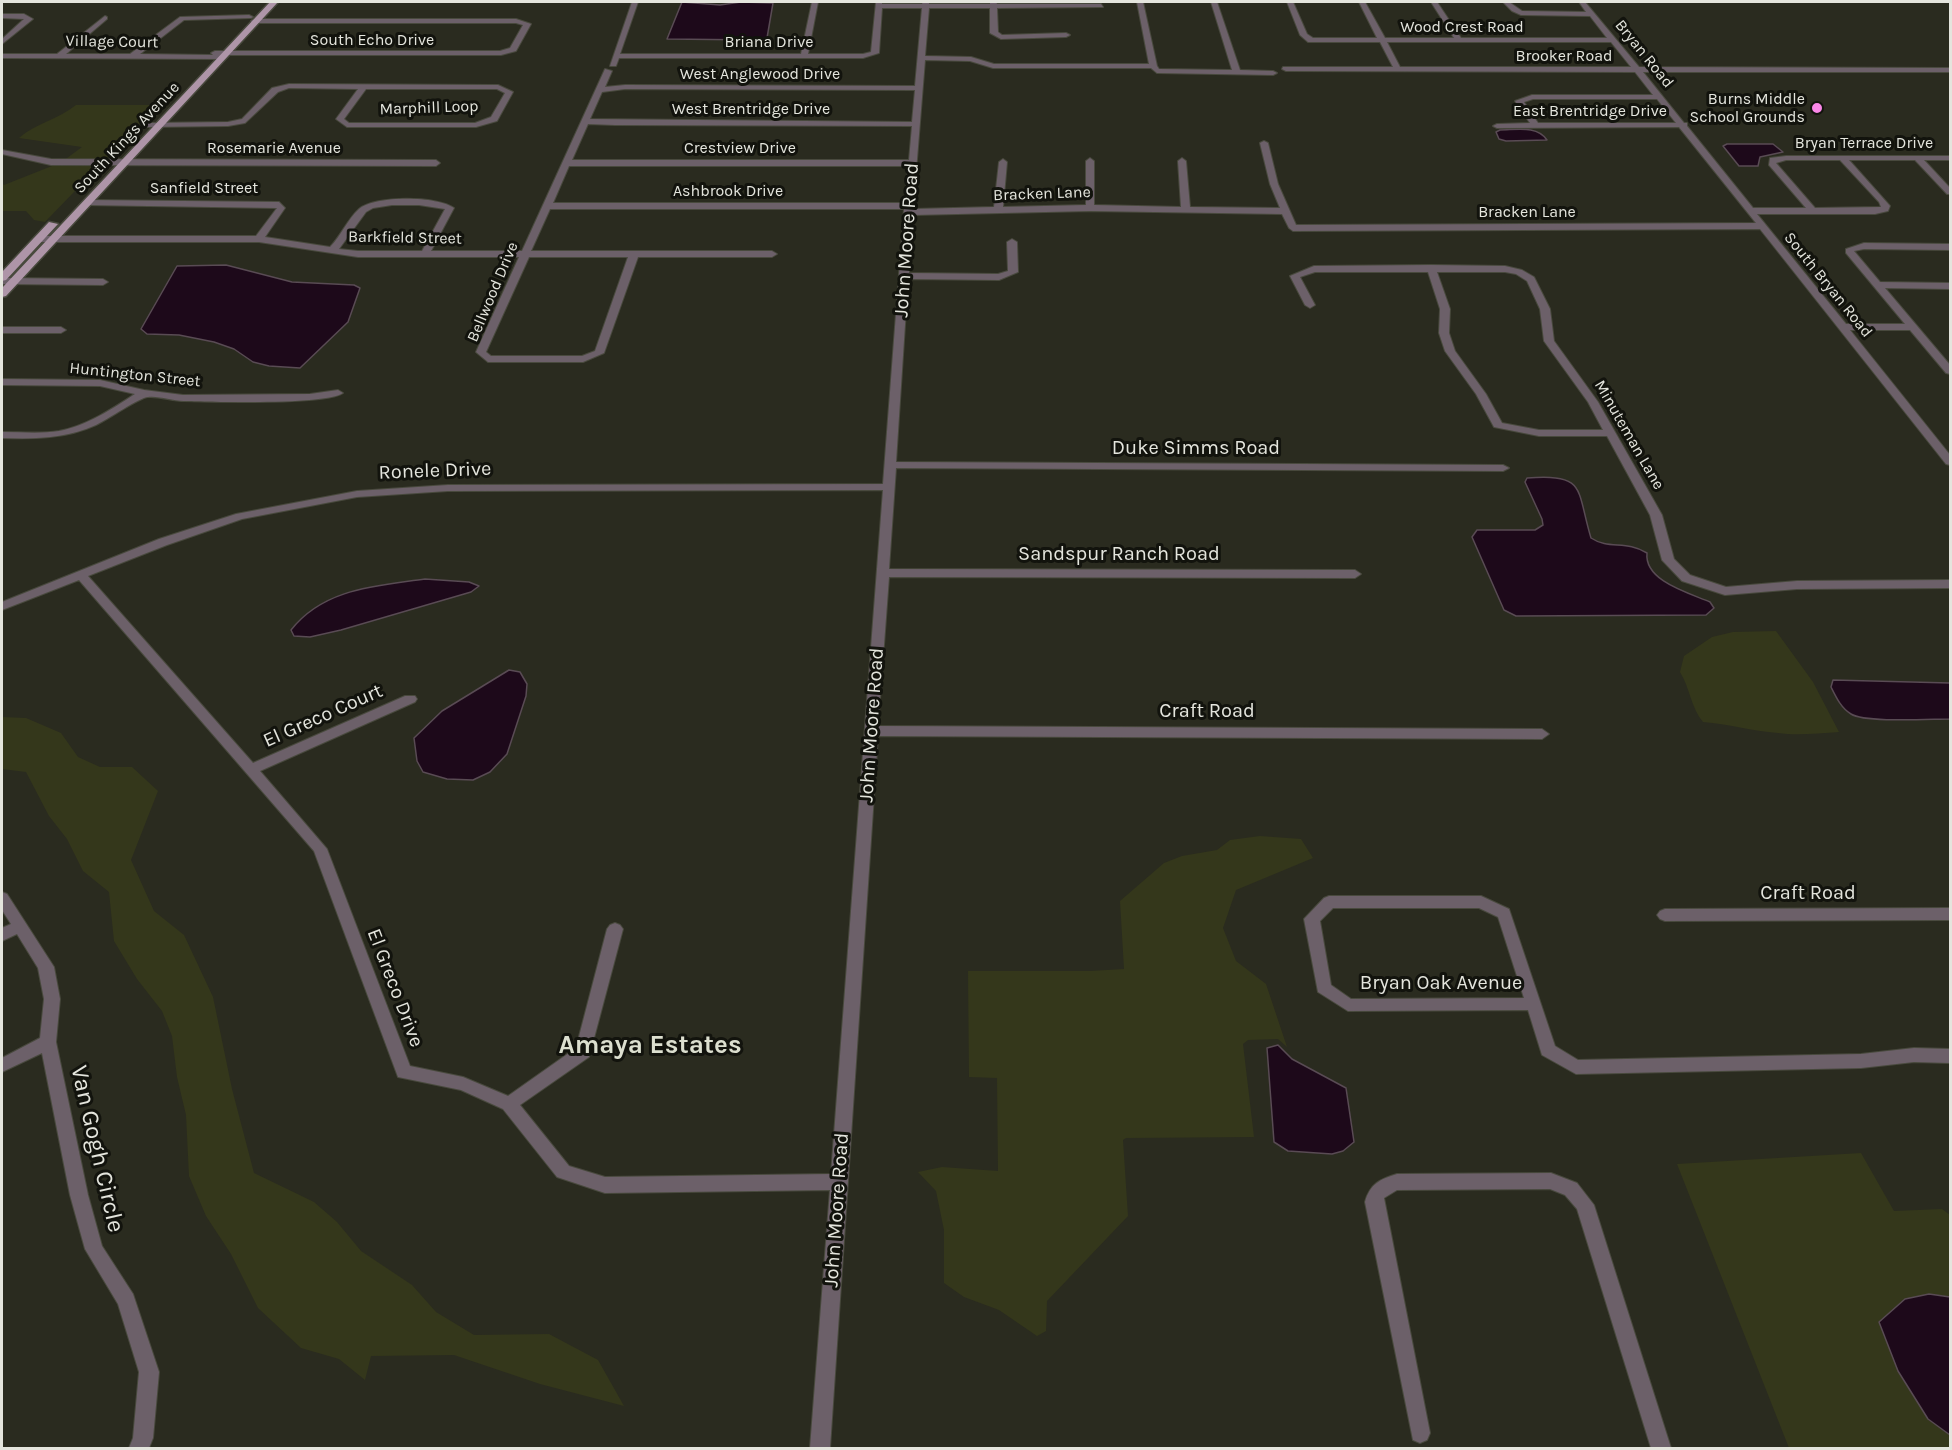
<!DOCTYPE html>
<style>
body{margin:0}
#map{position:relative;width:1952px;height:1450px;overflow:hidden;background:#2a2b1f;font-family:Karla,sans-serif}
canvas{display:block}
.frame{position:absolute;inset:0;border:3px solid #e4e5dd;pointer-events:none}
</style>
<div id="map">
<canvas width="1952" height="1450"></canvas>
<div class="frame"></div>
</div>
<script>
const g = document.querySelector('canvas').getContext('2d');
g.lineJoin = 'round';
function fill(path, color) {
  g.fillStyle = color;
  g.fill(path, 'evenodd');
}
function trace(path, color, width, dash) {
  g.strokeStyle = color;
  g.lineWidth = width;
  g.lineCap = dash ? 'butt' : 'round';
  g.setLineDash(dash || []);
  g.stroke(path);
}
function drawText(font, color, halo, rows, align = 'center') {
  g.font = font + ' Karla,sans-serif';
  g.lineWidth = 6;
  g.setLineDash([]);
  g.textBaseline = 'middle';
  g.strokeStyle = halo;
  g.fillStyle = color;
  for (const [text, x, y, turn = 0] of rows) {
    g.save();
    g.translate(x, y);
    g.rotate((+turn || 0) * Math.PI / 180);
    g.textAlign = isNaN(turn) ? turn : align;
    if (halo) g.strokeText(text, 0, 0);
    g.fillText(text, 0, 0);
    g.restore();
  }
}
fill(new Path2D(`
 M76,105H158L104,161H63L82,147L19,138C36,123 59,119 76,105Z
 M57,164H101L45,222L34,220L26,211H2V183L4,185Z
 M1776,631L1813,682L1839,732C1819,733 1798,736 1778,733C1752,731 1728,724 1703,722C1691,708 1690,688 1680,672L1684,656L1712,637L1733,632Z
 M2,717L26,718L61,733L78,757L100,767H132L158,791L131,860L154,911L184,935L213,997L232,1089L254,1173L314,1202L337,1222L361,1251L412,1285L436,1312L474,1335L549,1334L598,1360L624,1406L540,1384L454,1355L371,1356L365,1380L339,1359L301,1348L258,1308L231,1254L206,1216L189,1176L186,1115L177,1077L172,1036L162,1011L137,979L114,941L109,892L83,871L67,839L49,816L26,772L2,769Z
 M1260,836L1301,839L1313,858L1236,890L1223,928L1236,961L1266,984L1287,1047L1278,1039L1248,1040L1243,1044L1254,1137L1126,1138L1123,1140L1128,1216L1047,1301L1046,1331L1037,1336L999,1310L964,1297L944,1283V1230L936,1191L918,1172L942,1167L998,1171L997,1078L969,1077L968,971H1090L1124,969L1120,901L1164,863L1182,856L1217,850L1230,840Z
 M1861,1153L1894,1211L1942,1209L1950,1215V1297L1929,1294L1928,1419L1950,1435V1448H1789L1677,1164Z`), '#34371b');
const water = new Path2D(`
 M682,2L720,5L741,2L773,3L767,38L756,40L667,39Z
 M1500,130C1516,130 1537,125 1547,140L1506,141L1499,139L1496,132Z
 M1727,144H1773L1783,152L1760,157L1758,166H1739L1723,146Z
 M226,265L292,282L354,285L360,288L348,322L300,368L269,366L253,362L234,349L214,342L179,335L147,334L141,329L177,266Z
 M1527,478C1587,474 1576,488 1591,538C1609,550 1626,540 1647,553C1644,581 1689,593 1710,602L1714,608L1706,615L1516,616L1504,610L1472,537L1477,530H1535L1543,525L1542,519L1525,482Z
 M425,579L469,582L479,586L471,592L341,630L310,637L294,636L291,630C324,588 377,586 425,579Z
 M509,670L520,672L527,684L526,696L507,754L490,772L473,780L447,779L423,772L417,761L414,738L442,711Z
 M1833,680L1950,683V719C1930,719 1865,723 1851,714C1841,708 1836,697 1831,687Z
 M1278,1045L1292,1059L1346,1088L1354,1142L1343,1151L1332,1154L1288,1151L1274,1142L1267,1048Z
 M1929,1294L1950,1297V1435L1928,1419L1898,1371L1879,1322L1905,1299Z`);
fill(water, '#1d091a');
trace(water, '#594b54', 1.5);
const minor = new Path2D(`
 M632,2H638L620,54H801L812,2H818L808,54H863L871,52L876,2H882V4H922L923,2H929V4H990V2H996L997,4H1101L1103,7L997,8L998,32L1002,35L1066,33L1070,35L1066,37L1001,39L990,33V8H929L925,56L971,57L994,64H1149L1137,2H1143L1157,66L1159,69L1232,70L1211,2H1217L1240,70L1273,71L1277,73L1273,75L1157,73L1151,68H993L970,61L925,60L913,209L994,207L999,162L1003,159L1007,162L1003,207L1086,205V161L1090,158L1094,161V205L1181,207L1178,161L1182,158L1186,161L1190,207L1280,208L1270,184L1260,143L1264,141L1268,143L1278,184L1296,225L1756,223L1679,127L1497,128L1493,126L1497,124L1530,123L1515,101L1532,95H1653L1635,72L1286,71L1282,69L1283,67H1393L1380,42H1308L1300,35L1287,2H1293L1307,34L1313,38H1377L1359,2H1365L1385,38H1454L1431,2H1437L1461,38H1607L1590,16L1521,15L1512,11L1503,2H1509L1522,11L1586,12L1579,2H1585L1639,67L1950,68V72H1643L1684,123H1687V126L1753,208H1806L1769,165L1770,158L1786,156H1950V160H1924L1950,188V194H1947L1915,160H1849L1890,206L1888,211L1875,214H1757L1846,324H1905L1846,253V249L1864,243L1950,244V250L1864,249L1854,251L1880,282L1950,283V289L1885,288L1950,365V374L1946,373L1910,330H1850L1950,455V465L1946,464L1760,229L1293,231L1289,228L1282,214L1090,211L913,215L909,273L998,274L1008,271L1007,242L1012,239L1017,242L1018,272L999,280L908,279L896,462L1503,465L1509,468L1503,471L896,468L889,569L1355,570L1361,574L1355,578L889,577L878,726L1542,729L1549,734L1542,739L878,736L830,1448H810L830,1190L605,1193L557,1177L503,1109L461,1090L398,1077L314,851L79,580L2,610V602L159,539L236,514L357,491L448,485L883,484L904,209H550L531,251H772L777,254L772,257H638L604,353L583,362H488L476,352L519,257H358L259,242H38L33,239L38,236H256L277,208L84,205L83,203L87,200L279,202L285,208L265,237L330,247C341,236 347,220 359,209C375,195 438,196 454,208L431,251H522L605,69L612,71L605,87L625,85L915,86L922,8H882L879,53L863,58H619L616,66H610ZM1387,42H1611L1631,67H1400ZM625,89L915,90L912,122L590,119L602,92ZM1533,99H1657L1676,123H1538L1524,102ZM588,124L615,125L912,126L909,160H572ZM1786,160H1840L1879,202L1881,207L1815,208L1776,163ZM569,166H908L905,203H553ZM392,205H419L445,209L422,251H358L339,249L366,212L373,208ZM529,257H628L595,351L582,356H491L486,352ZM883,490L831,1174L605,1177L569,1166L520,1105L589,1057L623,929L620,925L615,923L610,925L607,929L576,1048L508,1096L463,1077L410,1066L327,849L260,771L415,702L417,699L415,696H405L253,763L88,576L167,545L242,519L357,497L448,491Z
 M2,14H24L33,19L2,44V39L24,19L2,18Z
 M249,15L253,17L251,18L184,20L140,54L213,55L211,53L215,51H500L510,48L523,25L516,23H252L251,21L255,19H516L531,24L516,51L501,55H224L226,57L222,59L2,58V54H57L105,16L107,17V19L66,54H130L180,17Z
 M289,84L498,85L513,92L497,121L476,127H347L336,119L358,89L289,88L278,92L245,123L228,126L147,127L143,125L147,123L228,122L242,119L272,88ZM366,89H497L505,93L491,117L475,123H349L344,119Z
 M2,150L51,159L436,160L440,163L436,166L51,165L2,154Z
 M1431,265L1505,266L1522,270L1534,277L1550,309L1554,341L1598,402L1662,515L1674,559L1690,575L1726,587L1797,581L1950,580V588L1797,589L1725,595L1682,581L1662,560L1650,515L1607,436H1539L1494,427L1476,394L1445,351L1439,333L1440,309L1428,272H1315L1300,277L1315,305L1310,308L1305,305L1290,276L1314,266ZM1437,272H1505L1516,274L1527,281L1540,309L1544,341L1588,402L1603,430H1539L1502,423L1486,394L1455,351L1449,333L1450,309Z
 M2,278L103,279L108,282L103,285L2,284Z
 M2,327H61L66,330L61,333H2Z
 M2,379L100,380L144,390L183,395L310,394L338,390L343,393C328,405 210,402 184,401C172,401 160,396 148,397C140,397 107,420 96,425C65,439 35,439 2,438V432C21,432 40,434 59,431C86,426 112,409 135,394L100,386L2,385Z
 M2,892L7,894L54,967L60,999L56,1042L88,1195L102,1246L133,1294L159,1372L153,1438L149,1448H129L133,1438L139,1372L118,1304L85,1249L70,1195L42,1053L2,1072V1058L40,1038L44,999L38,968L17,934L2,941V928L11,924L2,910Z
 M1329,896H1481L1509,909L1555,1046L1578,1060L1861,1054L1914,1048L1950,1049V1063L1914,1062L1861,1068L1576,1074L1542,1055L1528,1010L1348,1011L1318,992L1304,919L1324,898ZM1333,908H1479L1498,917L1524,998L1351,999L1331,985L1320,921Z
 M1950,908V920L1665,921L1660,919L1657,915L1660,911L1665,909Z
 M1551,1173L1577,1183L1594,1205L1671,1448H1651L1577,1209L1565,1195L1550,1189L1397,1190L1384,1198L1430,1433L1427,1440L1420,1443L1413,1440L1365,1202C1370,1184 1380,1179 1397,1174Z`);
const major = new Path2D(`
 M270,2H278L6,296L2,297V288Z
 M49,222L58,224L6,280L2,281V272Z`);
trace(minor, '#48493d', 2);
trace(major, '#48493d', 3);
fill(minor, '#6c6069');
fill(major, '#ae95a8');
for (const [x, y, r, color] of [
 [1817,108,6,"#fa87e7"]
]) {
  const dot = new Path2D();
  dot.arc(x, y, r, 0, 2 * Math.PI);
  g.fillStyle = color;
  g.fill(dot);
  trace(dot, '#12130d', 2);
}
drawText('16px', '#e4e5dd', '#12130d', [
 ["Wood Crest Road",1462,27],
 ["South Echo Drive",372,40],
 ["Village Court",112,42,1],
 ["Briana Drive",769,42],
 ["Bryan Road",1644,54,51],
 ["Brooker Road",1564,56],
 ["West Anglewood Drive",760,74],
 ["Marphill Loop",429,108,-2],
 ["West Brentridge Drive",751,109],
 ["East Brentridge Drive",1590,111],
 ["South Kings Avenue",127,138,-47],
 ["Bryan Terrace Drive",1864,143],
 ["Rosemarie Avenue",274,148],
 ["Crestview Drive",740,148],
 ["Sanfield Street",204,188],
 ["Ashbrook Drive",728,191],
 ["Bracken Lane",1042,194,-2],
 ["Bracken Lane",1527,212],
 ["Barkfield Street",405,238,1],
 ["South Bryan Road",1828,285,51],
 ["Bellwood Drive",493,292,-67],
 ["Huntington Street",135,375,6],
 ["Minuteman Lane",1629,435,60]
]);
drawText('16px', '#e4e5dd', '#12130d', [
 ["Burns Middle",1805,99],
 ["School Grounds",1805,117]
], 'right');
drawText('20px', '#e4e5dd', '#12130d', [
 ["John Moore Road",907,240,-86],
 ["Duke Simms Road",1196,448],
 ["Ronele Drive",435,471,-2],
 ["Sandspur Ranch Road",1119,554],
 ["Craft Road",1207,711],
 ["El Greco Court",323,716,-24],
 ["John Moore Road",872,725,-86],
 ["Craft Road",1808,893],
 ["Bryan Oak Avenue",1441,983],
 ["El Greco Drive",395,988,69],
 ["John Moore Road",837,1210,-86]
]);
drawText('24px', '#e4e5dd', '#12130d', [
 ["Van Gogh Circle",97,1149,77]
]);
drawText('bold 26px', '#dcdfcf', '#12130d', [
 ["Amaya Estates",650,1046]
]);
</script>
